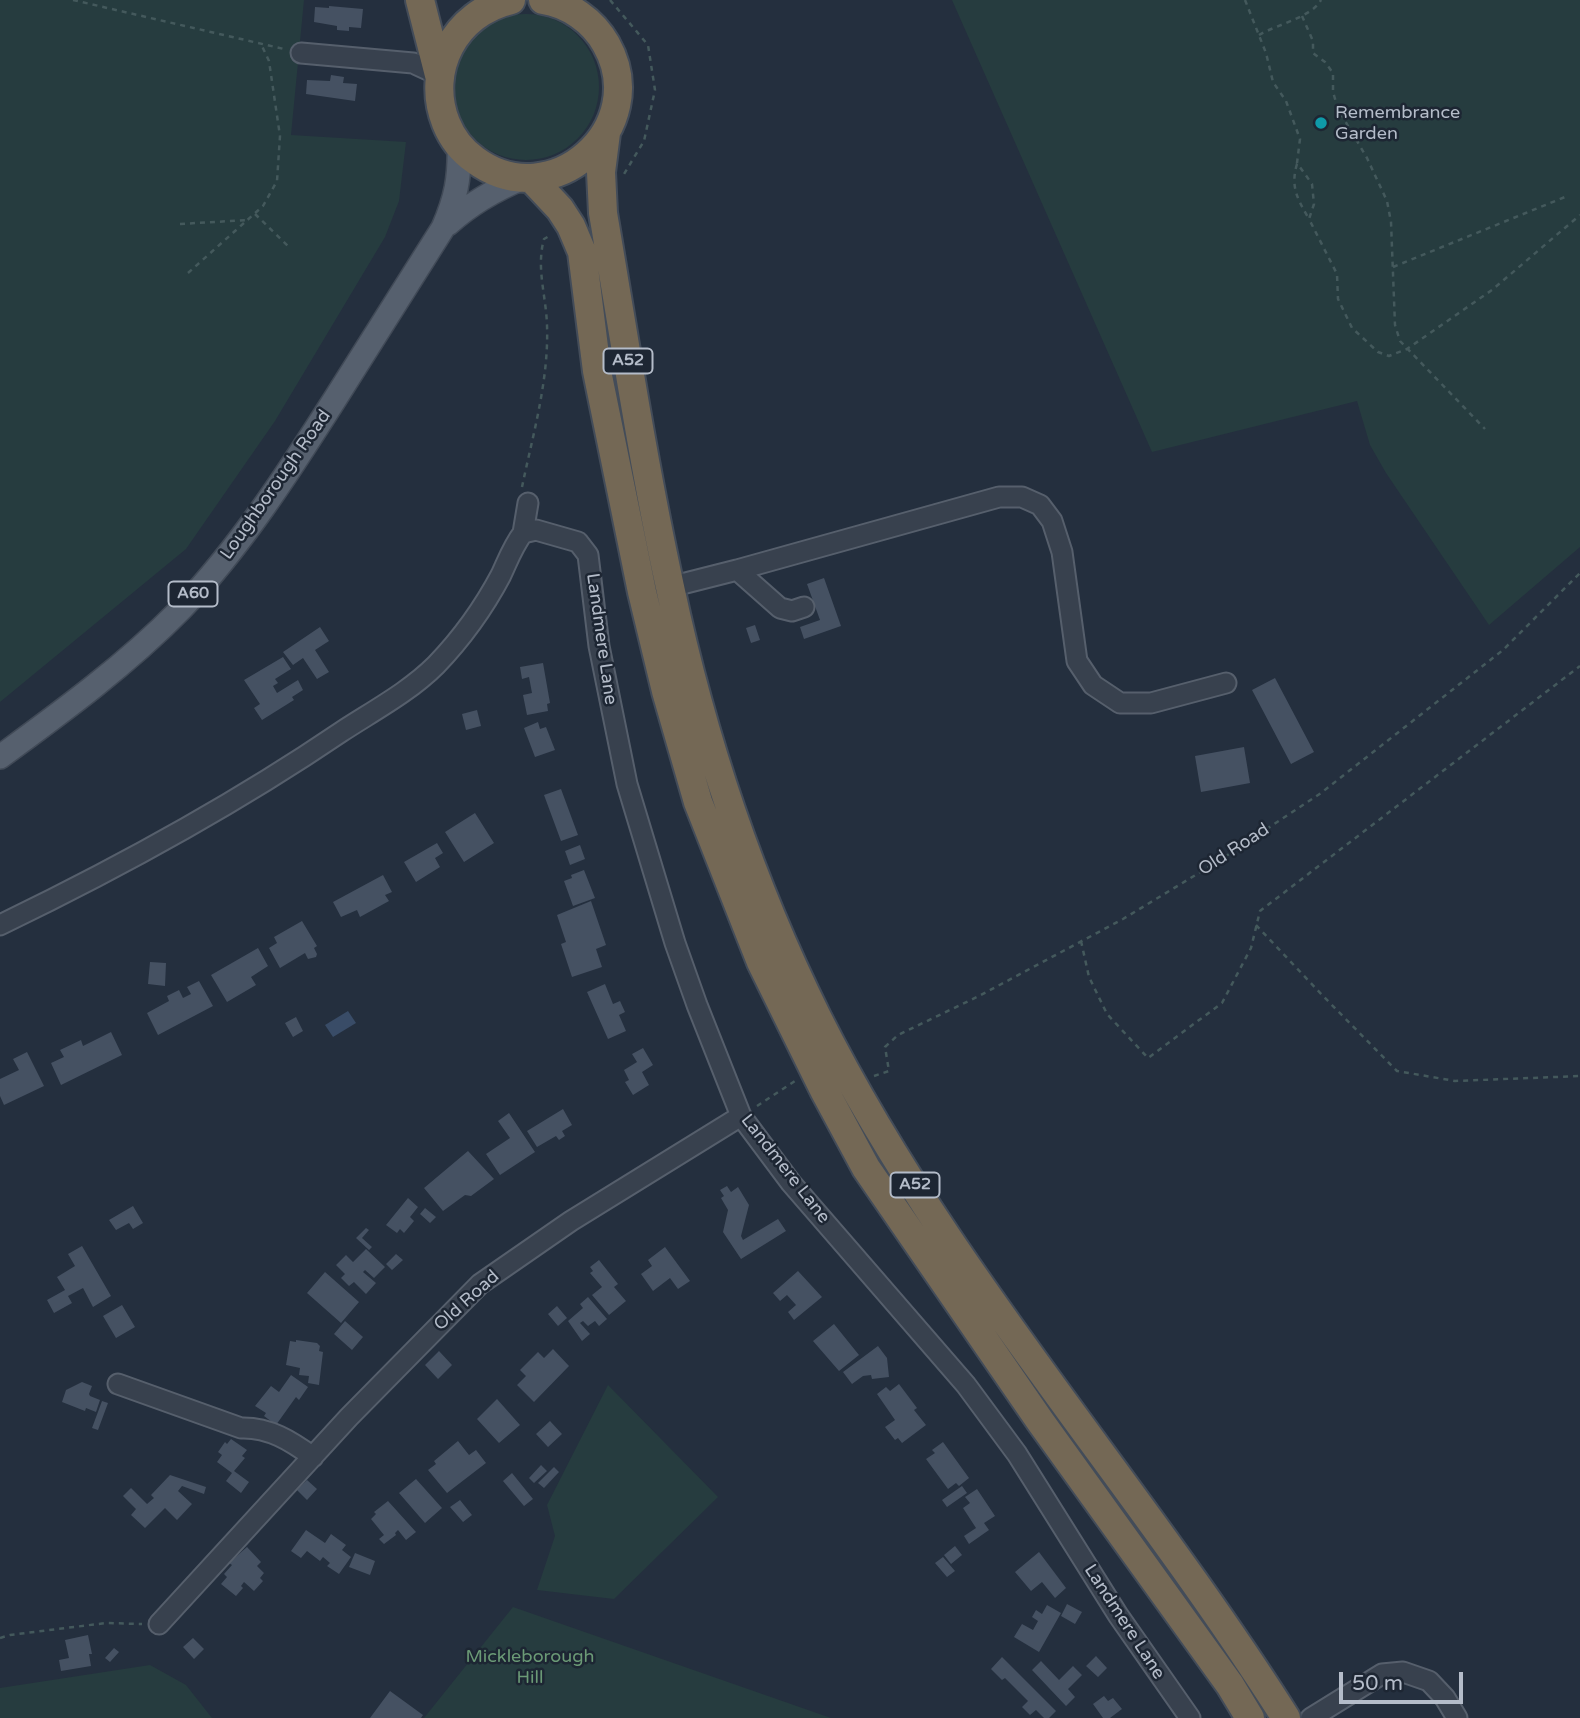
<!DOCTYPE html>
<style>
body{margin:0}
#map{position:relative;width:1580px;height:1718px;overflow:hidden;background:#242f3e;font-family:"Varela Round",sans-serif}
canvas{display:block}
.scale{position:absolute;left:1339px;top:1672px;width:124px;height:32px;box-sizing:border-box;border:4px solid #b4bcc9;border-top:0;padding-left:9px;font-size:21px;line-height:24px;white-space:nowrap;color:#b4bcc9;-webkit-text-stroke:5px #1d2633;paint-order:stroke}
</style>
<div id="map">
<canvas width="1580" height="1718"></canvas>
<div class="scale">50 m</div>
</div>
<script>
const g = document.querySelector('canvas').getContext('2d');
g.lineJoin = 'round';
function fill(path, color) {
  g.fillStyle = color;
  g.fill(path, 'evenodd');
}
function trace(path, color, width, dash) {
  g.strokeStyle = color;
  g.lineWidth = width;
  g.lineCap = dash ? 'butt' : 'round';
  g.setLineDash(dash || []);
  g.stroke(path);
}
function drawText(font, color, halo, rows, align = 'center') {
  g.font = font + ' "Varela Round",sans-serif';
  g.lineWidth = 5;
  g.setLineDash([]);
  g.textBaseline = 'middle';
  g.strokeStyle = halo;
  g.fillStyle = color;
  for (const [text, x, y, turn = 0] of rows) {
    g.save();
    g.translate(x, y);
    g.rotate((+turn || 0) * Math.PI / 180);
    g.textAlign = isNaN(turn) ? turn : align;
    if (halo) g.strokeText(text, 0, 0);
    g.fillText(text, 0, 0);
    g.restore();
  }
}
fill(new Path2D(`
 M0,0H304L291,135L406,142L399,201L385,237L275,421L186,549L0,702Z
 M952,0H1580V547L1489,625L1386,473L1370,445L1357,401L1152,452Z
 M453 87a73 73 0 1 1 146 0a73 73 0 1 1-146 0Z
 M608,1385L718,1497L614,1599L537,1590L555,1536L547,1505Z
 M513,1607L831,1718H424Z
 M150,1665L186,1685L212,1718H0V1688Z`), '#263c3f');
fill(new Path2D(`
 M348,1011L356,1023L333,1037L325,1025Z`), '#394c67');
fill(new Path2D(`
 M329,6L363,9L361,28L349,27V31L337,30V26L314,22L315,7L329,8Z
 M331,75L344,77L343,83L357,84L355,101L306,94L307,80L330,81Z
 M824,578L841,626L804,639L800,627L820,620L807,584Z
 M755,625L760,640L751,643L746,628Z
 M320,627L329,641L315,650L329,672L317,679L303,658L293,665L283,652Z
 M283,657L291,669L275,679L278,683L273,686L277,693L298,680L303,690L292,697L294,700L262,720L254,708L260,704L244,680Z
 M543,663L550,703L547,704L548,711L527,715L523,695L532,693L529,677L522,679L520,667Z
 M1275,678L1314,752L1291,764L1252,690Z
 M477,710L481,726L466,730L462,714Z
 M538,722L540,729L546,727L555,750L535,757L524,728Z
 M1244,747L1250,783L1201,792L1195,756Z
 M561,789L578,835L561,841L544,795Z
 M475,813L494,843L464,862L445,832Z
 M437,843L443,853L435,858L440,867L416,882L404,862Z
 M580,845L585,859L570,865L565,851Z
 M584,870L595,898L573,906L564,881L572,878L571,875Z
 M383,875L392,892L385,895L389,901L360,917L357,910L341,917L333,902Z
 M591,901L606,945L596,949L602,967L572,977L561,944L566,942L557,915Z
 M302,921L317,946L314,948L317,954L316,957L308,959L305,953L280,968L269,948L277,943L274,937Z
 M258,948L268,966L251,977L256,985L227,1002L211,975Z
 M150,962L166,963L165,986L148,984Z
 M199,981L213,1006L158,1035L147,1013L169,1001L167,996L179,990L183,998L191,994L187,987Z
 M605,984L613,1004L620,1001L625,1012L619,1015L626,1031L608,1039L587,992Z
 M296,1017L303,1031L293,1037L285,1023Z
 M111,1032L122,1055L61,1085L51,1063L64,1057L60,1050L81,1040L83,1046Z
 M643,1048L653,1065L642,1072L649,1085L633,1095L625,1082L629,1080L624,1070L637,1062L632,1054Z
 M27,1052L44,1086L4,1105L0,1096V1079L19,1070L13,1059Z
 M563,1109L572,1125L562,1131L565,1136L559,1140L556,1136L537,1147L527,1131Z
 M509,1113L535,1152L500,1175L486,1154L510,1138L498,1121Z
 M468,1151L494,1179L471,1196L465,1195L443,1211L424,1188Z
 M727,1186L731,1192L738,1187L749,1205L741,1236L743,1240L778,1219L786,1231L741,1259L723,1232L728,1210L721,1198L724,1196L720,1190Z
 M408,1198L418,1207L410,1217L414,1221L404,1233L400,1229L397,1233L386,1225Z
 M133,1206L143,1223L133,1229L129,1223L116,1230L109,1220Z
 M425,1208L436,1217L430,1223L420,1214Z
 M366,1228L369,1230L362,1238L372,1247L369,1250L356,1238Z
 M82,1246L111,1296L93,1307L83,1288L68,1296L72,1303L54,1313L47,1300L65,1290L57,1277L75,1266L68,1254Z
 M665,1247L690,1281L678,1289L670,1278L653,1291L641,1274L652,1266L648,1260Z
 M366,1249L385,1267L374,1278L365,1270L363,1272L376,1283L366,1294L354,1282L349,1286L341,1278L345,1274L336,1265L346,1255L353,1262Z
 M396,1254L403,1260L392,1270L386,1264Z
 M599,1260L618,1284L614,1287L626,1301L609,1315L592,1295L602,1287L590,1273L593,1271L590,1267Z
 M798,1271L822,1297L794,1320L788,1312L796,1305L787,1295L780,1301L773,1293Z
 M325,1272L359,1302L341,1323L307,1293Z
 M588,1297L607,1319L599,1326L595,1321L588,1326L583,1321L580,1323L590,1334L582,1341L568,1321L583,1308L580,1304Z
 M122,1305L135,1327L116,1338L103,1316Z
 M557,1306L567,1318L558,1326L548,1314Z
 M345,1321L363,1337L352,1350L334,1334Z
 M834,1324L859,1355L839,1371L813,1341Z
 M296,1340L317,1343L320,1346L319,1351L323,1352L319,1385L308,1383L309,1376L299,1375L300,1368L286,1365L290,1341L296,1342Z
 M878,1346L887,1358L889,1377L872,1379L871,1375L863,1376L852,1384L843,1372Z
 M553,1349L569,1366L534,1402L517,1385L526,1376L520,1370L538,1352L544,1358Z
 M439,1351L452,1365L438,1379L425,1365Z
 M291,1375L308,1387L299,1400L296,1397L276,1425L264,1416L266,1413L255,1406L271,1386L279,1392Z
 M82,1382L92,1386L89,1394L90,1396L100,1400L96,1412L86,1408L85,1411L62,1402L66,1390Z
 M899,1384L917,1408L914,1410L926,1425L902,1443L898,1438L895,1440L885,1427L895,1420L877,1394L886,1387L890,1391Z
 M497,1399L520,1425L499,1443L477,1419Z
 M102,1401L108,1403L98,1430L92,1428Z
 M550,1421L562,1434L548,1447L536,1434Z
 M231,1439L247,1450L242,1456L245,1458L234,1471L249,1482L241,1493L226,1481L232,1473L217,1462L222,1455L218,1452L225,1442L227,1444Z
 M458,1441L469,1455L476,1450L486,1463L447,1493L428,1470L436,1464L434,1461Z
 M943,1442L969,1478L959,1486L956,1483L948,1489L926,1459L935,1453L932,1450Z
 M541,1465L547,1471L534,1483L529,1478Z
 M554,1467L559,1472L544,1488L538,1483Z
 M512,1473L533,1499L524,1506L503,1481Z
 M170,1475L206,1487L204,1494L182,1486L178,1491L192,1504L177,1520L165,1508L145,1528L131,1515L136,1509L123,1496L131,1488L147,1504L154,1498L151,1495Z
 M416,1479L442,1508L425,1523L399,1493Z
 M307,1480L317,1489L307,1500L297,1490Z
 M962,1486L967,1493L947,1507L942,1500Z
 M977,1489L995,1516L984,1523L989,1530L969,1544L964,1536L976,1528L963,1508L970,1503L965,1497Z
 M460,1500L472,1515L463,1522L450,1507Z
 M388,1501L416,1532L406,1540L398,1530L395,1533L396,1535L384,1544L379,1539L384,1535L371,1519L376,1514L374,1512Z
 M306,1530L325,1543L331,1534L346,1545L342,1550L351,1557L339,1574L327,1566L330,1563L323,1557L320,1561L307,1551L301,1558L291,1551Z
 M955,1546L962,1555L951,1564L944,1555Z
 M247,1547L261,1562L257,1566L264,1573L260,1578L263,1581L254,1591L244,1582L241,1586L243,1588L236,1596L221,1584L227,1577L224,1574L232,1565L229,1563Z
 M1039,1552L1066,1588L1055,1598L1042,1582L1031,1591L1015,1572Z
 M355,1553L375,1561L370,1575L349,1567Z
 M943,1557L955,1571L947,1577L935,1563Z
 M1067,1604L1082,1612L1075,1624L1061,1616Z
 M1047,1605L1061,1613L1039,1652L1014,1637L1022,1624L1033,1630L1038,1621L1032,1617L1036,1610L1042,1614Z
 M88,1635L92,1654H89L91,1666L61,1671L59,1660L69,1658L65,1640Z
 M193,1638L204,1649L194,1659L183,1647Z
 M114,1648L119,1652L110,1662L105,1658Z
 M1096,1656L1107,1668L1098,1677L1086,1666Z
 M1002,1657L1056,1711L1049,1718H1044L1036,1710L1030,1715L1022,1707L1028,1701L1005,1678L1002,1680L991,1669Z
 M1041,1661L1059,1680L1073,1666L1082,1675L1068,1689L1075,1697L1066,1706L1032,1670Z
 M390,1691L423,1715L421,1718H370Z
 M1104,1696L1108,1701L1113,1698L1122,1709L1110,1718H1103L1093,1704Z`), '#455162');
const minor = new Path2D(`
 M301,53L413,63L439,75
 M528,503L523,533L536,530L578,542L588,555L599,646L627,784L675,943L697,1005L741,1116L791,1183L966,1385L1017,1454L1118,1615L1190,1718
 M737,570L999,497H1022L1040,505L1052,521L1062,552L1077,661L1093,685L1120,703H1151L1226,683
 M670,587L737,570L780,608L792,611L804,607
 M0,925C118,868 232,806 341,732C373,711 409,692 436,665C462,638 483,609 501,575C508,560 513,546 523,533
 M118,1384L241,1428C269,1427 291,1441 313,1457
 M159,1624L349,1417L480,1284L571,1221L741,1116
 M1311,1718L1382,1674L1403,1672L1429,1681L1445,1698L1457,1718`);
const major = new Path2D(`
 M448,224C471,203 494,190 523,178
 M0,757C63,711 126,665 181,609C241,546 288,473 335,399C371,342 407,285 443,228C456,198 460,178 459,145`);
const highway = new Path2D(`
 M420,0L439,75
 M511,0C455,13 425,70 446,123C452,138 462,151 475,160C552,217 653,127 606,44C593,21 569,4 543,0
 M606,133L601,172L603,213C624,337 643,463 670,587C701,734 750,882 817,1017C943,1269 1136,1481 1286,1718
 M531,178L560,209L571,226L582,252L597,371L642,592L666,691L698,802L761,962L824,1090L866,1168L1040,1421L1230,1685L1250,1718`);
trace(minor, '#565f6c', 23);
trace(major, '#414a57', 26);
trace(highway, '#434c59', 32);
trace(new Path2D(`
 M73,0L284,49
 M610,0L648,45L655,90L644,141L624,174
 M1245,0L1266,53L1273,82L1286,101L1300,139L1297,163L1312,184L1314,204L1309,219L1337,274L1338,299L1352,328L1378,352L1389,356L1407,349L1492,290L1580,215
 M1302,16L1313,41V53L1325,62L1333,73V92L1338,109L1367,158L1387,201L1391,222L1395,325L1400,341L1485,429
 M1259,35C1278,24 1312,17 1321,0
 M1297,164C1290,187 1298,200 1309,219
 M255,214L289,247
 M180,224L248,220
 M1393,267L1565,197
 M188,273L263,206L277,181L280,136L269,61L261,44
 M522,487C533,434 549,380 547,325C546,295 536,268 544,239L551,235
 M1256,925L1324,997L1397,1071L1455,1081L1580,1076
 M1081,941L1089,977L1107,1014L1148,1058L1222,1003L1251,948L1260,911L1580,666
 M874,1076L889,1071L885,1047L898,1035L979,996L1123,919L1217,862L1321,793L1503,650L1580,573
 M757,1106L795,1081
 M0,1638L10,1635L106,1623L142,1624`), '#44595c', 2.5, [5, 5]);
trace(minor, '#38414e', 19);
trace(major, '#56606e', 23);
trace(highway, '#746855', 28);
for (const [x, y, r, color] of [
 [1321,123,7,"#0f9aa8"]
]) {
  const dot = new Path2D();
  dot.arc(x, y, r, 0, 2 * Math.PI);
  g.fillStyle = color;
  g.fill(dot);
  trace(dot, '#1d2633', 2.5);
}
for (const [x, y, w] of [
 [628,361,49],
 [193,594,49],
 [915,1185,49]
]) {
  const box = new Path2D();
  box.roundRect(x - w / 2, y - 12.5, w, 25, 5);
  g.fillStyle = '#1d2633';
  g.fill(box);
  trace(box, '#b4bcc9', 2);
}
drawText('bold 16px', '#b4bcc9', null, [
 ["A52",628,361],
 ["A60",193,594],
 ["A52",915,1185]
]);
drawText('18px', '#b4bcc9', '#1d2633', [
 ["Remembrance",1335,113],
 ["Garden",1335,134]
], 'left');
drawText('18px', '#b4bcc9', '#1d2633', [
 ["Loughborough Road",276,485,-55],
 ["Landmere Lane",601,639,82],
 ["Old Road",1234,850,-33],
 ["Landmere Lane",785,1169,52],
 ["Old Road",467,1301,-42],
 ["Landmere Lane",1124,1622,57]
]);
drawText('18px', '#6b9a76', '#1d2633', [
 ["Mickleborough",530,1657],
 ["Hill",530,1678]
]);
</script>
